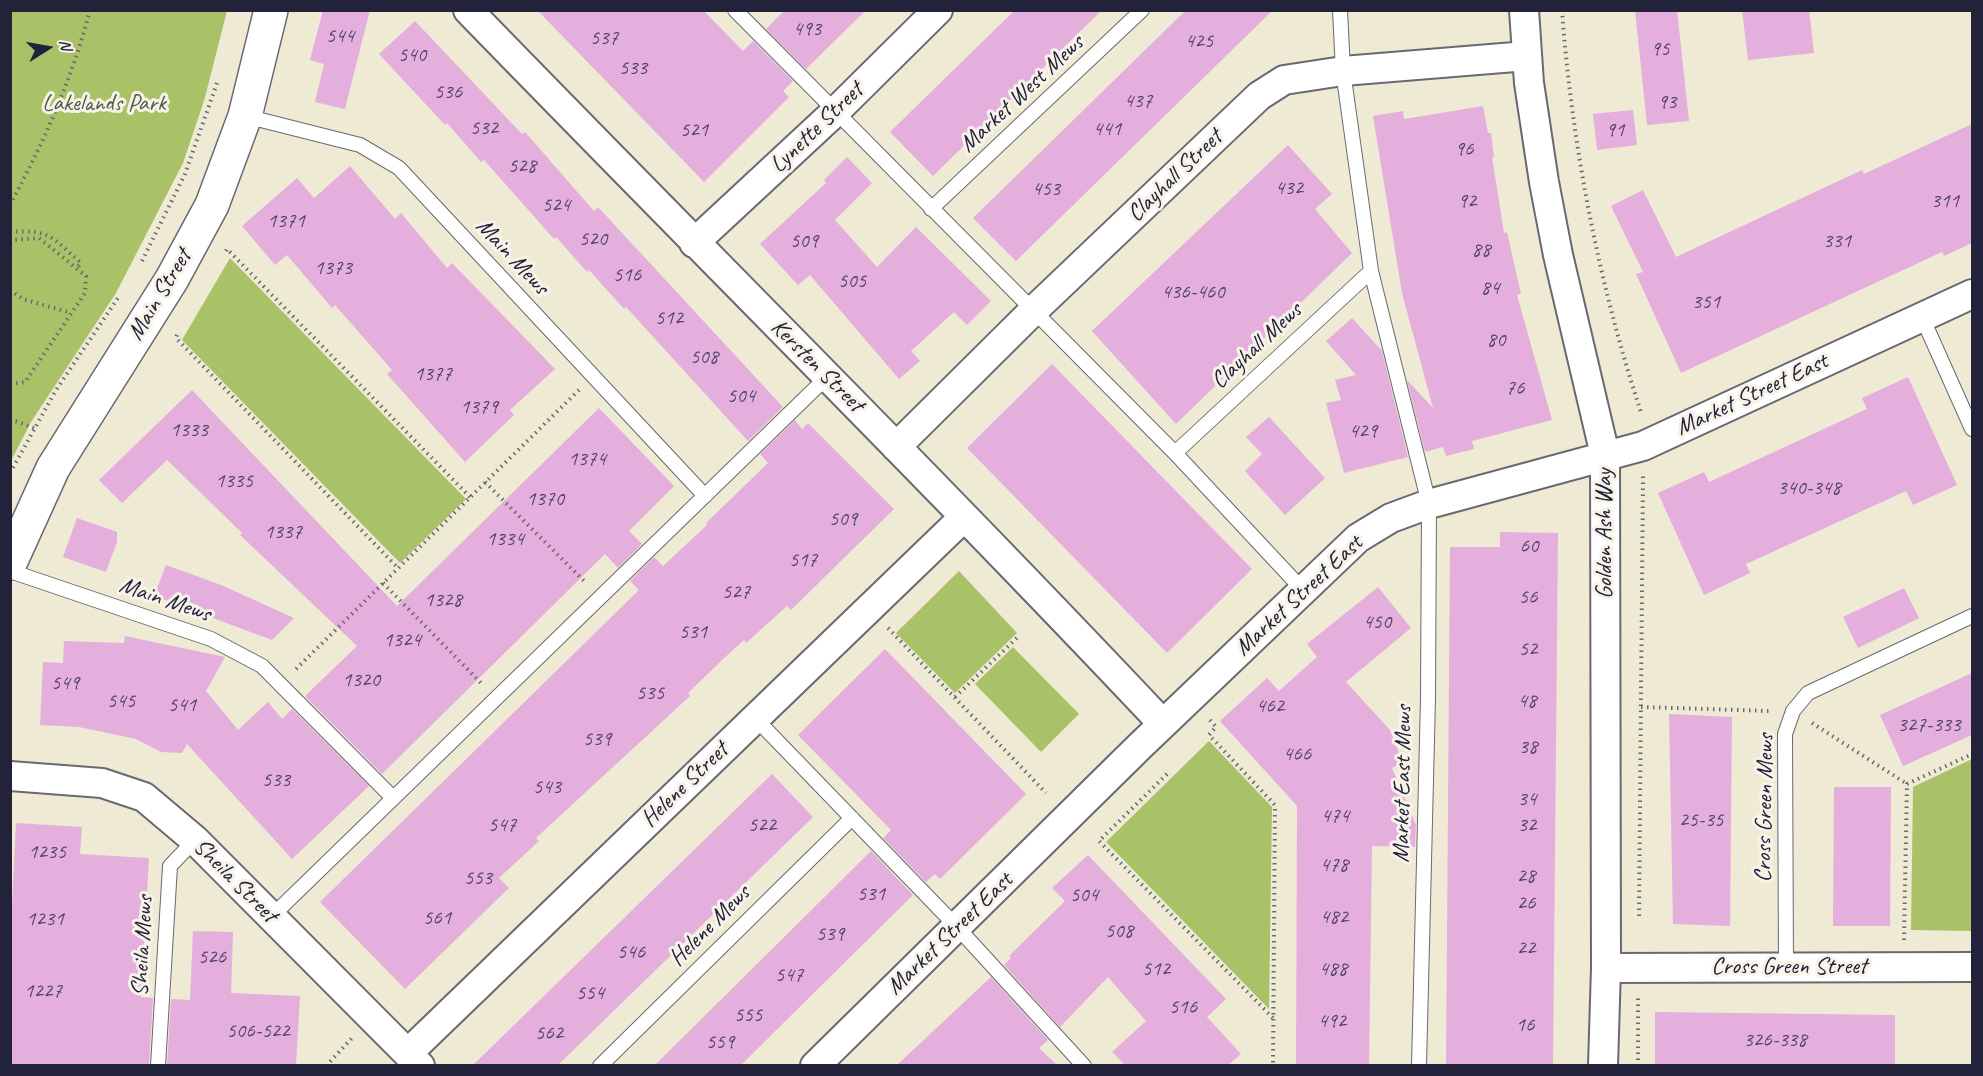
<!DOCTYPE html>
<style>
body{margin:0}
#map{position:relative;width:1983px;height:1076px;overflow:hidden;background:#efead4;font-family:Caveat,sans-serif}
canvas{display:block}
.frame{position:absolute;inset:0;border:12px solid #22223b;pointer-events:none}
.north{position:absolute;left:18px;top:18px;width:60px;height:60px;-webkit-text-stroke:4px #f7f3e8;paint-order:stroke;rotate:79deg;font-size:16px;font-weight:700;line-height:24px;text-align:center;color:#22223b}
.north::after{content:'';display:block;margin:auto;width:21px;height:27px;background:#22223b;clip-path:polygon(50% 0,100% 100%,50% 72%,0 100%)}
</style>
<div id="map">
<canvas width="1983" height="1076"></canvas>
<div class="frame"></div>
<div class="north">N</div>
</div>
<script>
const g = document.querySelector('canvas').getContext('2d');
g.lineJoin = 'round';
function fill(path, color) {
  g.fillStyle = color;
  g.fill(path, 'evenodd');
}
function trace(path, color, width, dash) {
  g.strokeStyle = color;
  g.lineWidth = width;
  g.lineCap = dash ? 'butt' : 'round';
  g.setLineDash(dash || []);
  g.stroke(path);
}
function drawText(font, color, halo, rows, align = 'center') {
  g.font = font + ' Caveat,sans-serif';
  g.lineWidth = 6;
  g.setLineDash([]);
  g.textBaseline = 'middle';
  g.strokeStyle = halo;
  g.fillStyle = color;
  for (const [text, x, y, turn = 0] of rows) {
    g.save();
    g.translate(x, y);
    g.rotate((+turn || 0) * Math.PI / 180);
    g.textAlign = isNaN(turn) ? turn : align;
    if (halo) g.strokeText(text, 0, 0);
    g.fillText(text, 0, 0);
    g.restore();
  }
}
fill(new Path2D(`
 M11,10L227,11L204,101L183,163L116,293L31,422L11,461Z
 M230,258L466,499L400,563L182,340Z
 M959,571L1017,633L955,693L896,633Z
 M1013,647L1079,714L1041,752L975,684Z
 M1209,741L1272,807L1269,1009L1106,842Z
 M1972,759V931L1911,930L1913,787Z`), '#a9c167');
fill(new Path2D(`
 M323,10H370L345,109L315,102L324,64L310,60Z
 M537,10H703L743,51L753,41L793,81L783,91L789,97L704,182Z
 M785,10H866L806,69L766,29Z
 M1015,10H1102L933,176L890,132Z
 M1186,10H1273L1016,261L973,218Z
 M1635,10H1677L1689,121L1647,125Z
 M1742,10H1809L1814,53L1748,60Z
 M415,21L522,134L525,132L594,211L598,207L783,407L748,441L626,307L624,309L589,270L587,272L556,237L554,239L484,160L481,162L447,123L445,125L379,54Z
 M1483,106L1488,133H1491L1494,157H1492L1504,233L1507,232L1521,294L1517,295L1552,420L1472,441L1474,449L1446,456L1443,447L1425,452L1407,380L1433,408L1402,293L1373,116L1403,111L1404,119Z
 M1633,110L1637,145L1597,150L1593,114Z
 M1972,124V243L1944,256L1942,252L1681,373L1636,274L1643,272L1611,206L1643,190L1676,257L1862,170L1864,174Z
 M1288,145L1332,194L1315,209L1352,253L1176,424L1092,331Z
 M847,157L872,183L835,220L877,267L916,227L991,301L967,325L954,312L911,351L920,361L899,379L810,275L798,285L760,244L826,183L824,180Z
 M350,166L395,219L401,213L447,268L452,263L555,369L510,410L514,415L465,462L387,374L392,370L335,305L332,308L287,255L275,265L242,226L297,178L314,198Z
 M1352,318L1382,351L1408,457L1344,473L1326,403L1341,400L1335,380L1356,375L1326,341Z
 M1052,364L1252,569L1167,653L967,448Z
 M1908,377L1957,485L1913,505L1906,491L1746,564L1750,573L1704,595L1658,493L1704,472L1709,482L1867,409L1862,398Z
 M192,390L397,606L599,408L674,486L629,531L642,544L618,568L605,554L382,774L305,696L357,646L240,535L242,533L167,460L122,503L99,480Z
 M1269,417L1325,478L1285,515L1245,471L1262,454L1246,437Z
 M795,420L802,429L808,423L894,509L791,610L787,606L746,643L744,640L722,660L688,693L690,696L536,838L539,841L499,878L509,888L405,989L320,902L639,590L630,581L654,557L663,566L707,525L706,523L768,463L760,454Z
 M77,518L117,532V542L106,572L63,557Z
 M1500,532L1558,533L1553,1065H1446L1450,547H1500Z
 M166,565L221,585L294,618L272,640L154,596Z
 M1378,587L1411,628L1346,682L1390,730L1403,763L1392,768L1416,825L1415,847L1372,846L1369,1065H1296L1297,806L1220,721L1267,678L1279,691L1317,657L1307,644Z
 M1904,588L1919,618L1858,648L1843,617Z
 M125,636L225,657L206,691L238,730L268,702L282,719L292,709L369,786L292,859L187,744L182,753L161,752L136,739L79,727L40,725L43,662L63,663L64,641L124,643Z
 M885,649L1026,794L940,879L935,874L926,882L883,838L891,830L798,735Z
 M1972,673V735L1903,766L1880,715Z
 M1669,714L1732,717L1730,926L1673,924Z
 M772,774L813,817L772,857L558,1065H473Z
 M1834,787H1891L1890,926H1833Z
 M16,823L82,827L80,854L149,858L141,997L153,998L149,1065H10V948Z
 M871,851L913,895L741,1065H655Z
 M1088,855L1226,999L1207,1017L1241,1054L1228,1065H1125L1112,1052L1146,1021L1108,977L1060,1027L1004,965L1011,958L1009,956L1065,901L1052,888Z
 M193,931L233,932L231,993L300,996L296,1065H167L171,999L190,1000Z
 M991,977L1048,1040L1039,1048L1057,1065H897Z
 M1655,1012L1895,1015V1065H1655Z`), '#e4aedd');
const lane = new Path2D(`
 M735,10L1175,453L1302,589
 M1340,10L1343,71L1371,271L1429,504L1428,698L1419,1066
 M245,116L360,145L399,168L705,496
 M931,209L1142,10
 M1922,317L1972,429
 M1175,453L1371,271
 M10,571L211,639L262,666L393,798
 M755,718L957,927L1084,1066
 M271,917L828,376
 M1786,967L1785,734L1793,711L1808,693L1972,616
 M158,1066L170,866L195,840
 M600,1066L852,818`);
const street = new Path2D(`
 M468,10C699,248 935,482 1163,724
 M1524,10L1529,83L1544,182L1558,255L1605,455L1606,968L1603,1066
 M694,243L835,112L938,10
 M896,447L1032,312L1259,96L1284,80L1343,71L1527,56
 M10,776L102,783L144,797L195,840L420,1066
 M1606,968L1972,967
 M408,1053L963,518
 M815,1066L1140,746L1358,538L1391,518L1429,504L1643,446L1972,294`);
const secondary = new Path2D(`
 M10,563L53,468L172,279L212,205L245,116L271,10`);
trace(lane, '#6a6871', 16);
trace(street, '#6a6871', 32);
trace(secondary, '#6a6871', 36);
trace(new Path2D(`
 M1562,10C1572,146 1599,286 1642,415
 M10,205C44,142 72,79 90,10
 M10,232C51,229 52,238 81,263L77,268
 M10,242L13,240L39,238L86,276L85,293L25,382L10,384
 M226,251L227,249L470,497
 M142,261L185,174L217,83
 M10,290L23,299L71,313
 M177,335L176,338L398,568
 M10,419L34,428
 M10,473L56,390L120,295
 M485,482L585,582
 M383,583L481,683
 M888,628L1046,793
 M296,669L579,390
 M955,697L1020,635
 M1641,707L1769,711
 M1210,720L1216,727L1209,735L1275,805L1273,1066
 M1812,723L1907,784
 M1167,774L1099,841L1273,1018
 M1639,916L1643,476
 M1904,940L1907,784L1972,754
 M326,1066L352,1038
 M1638,1066V998`), '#6a6871', 4, [1.5, 4.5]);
trace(lane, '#fff', 14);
trace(street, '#fff', 28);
trace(secondary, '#fff', 33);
drawText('21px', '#524564', null, [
 ["493",807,29],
 ["544",340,36],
 ["537",604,38],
 ["425",1199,41],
 ["95",1660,49],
 ["540",412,55],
 ["533",633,68],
 ["536",448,92],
 ["437",1138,101],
 ["93",1667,102],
 ["532",484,128],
 ["441",1107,129],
 ["521",694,130],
 ["91",1615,130],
 ["96",1464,149],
 ["528",522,166],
 ["432",1289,188],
 ["453",1046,189],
 ["92",1467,201],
 ["311",1945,201],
 ["524",556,205],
 ["1371",286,221],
 ["520",593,239],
 ["509",804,241],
 ["331",1837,241],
 ["88",1481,250],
 ["1373",333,268],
 ["516",627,275],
 ["505",852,281],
 ["84",1490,288],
 ["436-460",1193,292],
 ["351",1706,302],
 ["512",669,318],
 ["80",1496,340],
 ["508",704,357],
 ["1377",433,374],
 ["76",1515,388],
 ["504",741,396],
 ["1379",479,407],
 ["1333",189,430],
 ["429",1363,431],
 ["1374",587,459],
 ["1335",234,481],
 ["340-348",1809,488],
 ["1370",545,499],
 ["509",843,519],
 ["1337",283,532],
 ["1334",505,539],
 ["60",1529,546],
 ["517",803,560],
 ["527",736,592],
 ["56",1528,597],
 ["1328",443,600],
 ["450",1377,622],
 ["531",693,632],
 ["1324",402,640],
 ["52",1528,649],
 ["1320",361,680],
 ["549",65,683],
 ["535",650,693],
 ["545",121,701],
 ["48",1527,701],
 ["541",182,705],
 ["462",1270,706],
 ["327-333",1929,725],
 ["539",597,739],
 ["38",1528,747],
 ["466",1297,754],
 ["533",276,780],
 ["543",547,787],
 ["34",1527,799],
 ["474",1335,816],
 ["25-35",1701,820],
 ["547",502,825],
 ["522",762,825],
 ["32",1527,825],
 ["1235",47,852],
 ["478",1334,865],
 ["28",1526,876],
 ["553",478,878],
 ["531",871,894],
 ["504",1084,895],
 ["26",1526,903],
 ["482",1334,917],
 ["561",437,918],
 ["1231",45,919],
 ["508",1119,931],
 ["539",830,934],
 ["22",1526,948],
 ["546",631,952],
 ["526",212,957],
 ["512",1156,969],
 ["488",1333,969],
 ["547",789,975],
 ["1227",43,991],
 ["554",590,993],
 ["516",1183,1007],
 ["555",748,1015],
 ["492",1332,1021],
 ["16",1525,1025],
 ["506-522",258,1031],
 ["562",549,1033],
 ["326-338",1775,1040],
 ["559",720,1042]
]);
drawText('24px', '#22223b', '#f7f3e8', [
 ["Market West Mews",1022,94,-43],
 ["Lynette Street",817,128,-44],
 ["Clayhall Street",1175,176,-44],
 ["Main Mews",512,257,47],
 ["Main Street",160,295,-59],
 ["Clayhall Mews",1257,346,-43],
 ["Kersten Street",817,366,45],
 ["Market Street East",1752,395,-25],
 ["Golden Ash Way",1605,534,-90],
 ["Market Street East",1299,596,-43],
 ["Main Mews",165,600,19],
 ["Market East Mews",1403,784,-89],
 ["Helene Street",685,785,-44],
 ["Cross Green Mews",1765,808,-89],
 ["Sheila Street",235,881,45],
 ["Helene Mews",710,926,-45],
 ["Market Street East",950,934,-44],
 ["Sheila Mews",143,946,-87],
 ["Cross Green Street",1789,967]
]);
drawText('24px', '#515a4a', '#f7f3e8', [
 ["Lakelands Park",104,104]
]);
</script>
